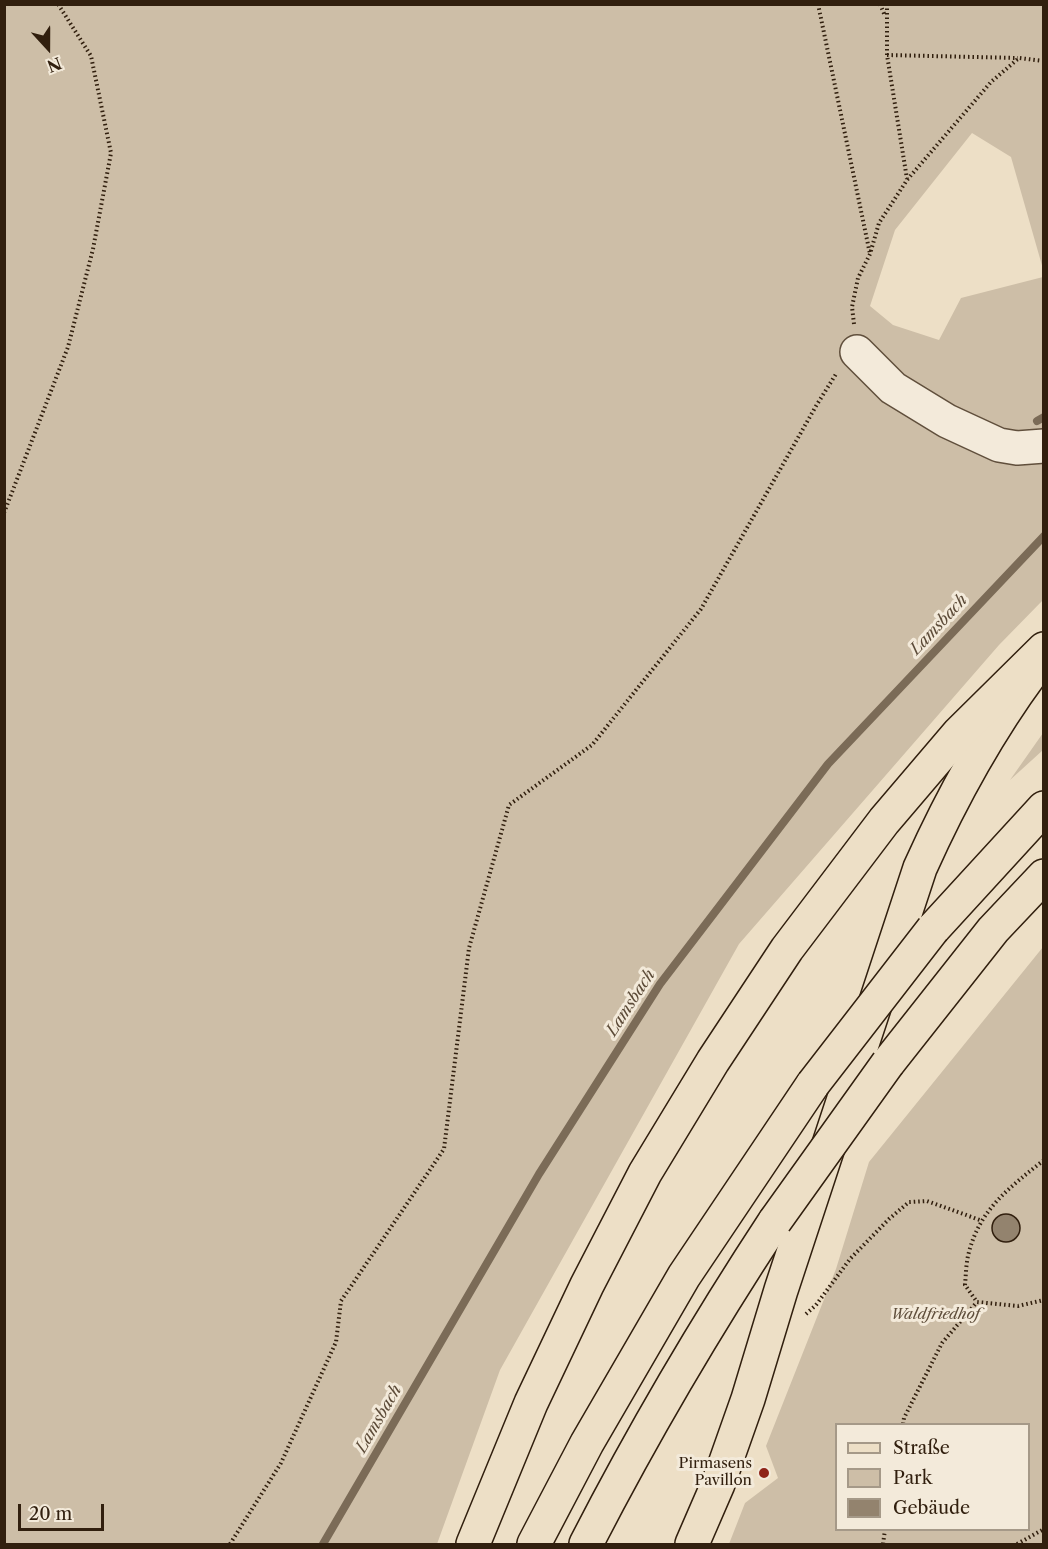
<!DOCTYPE html>
<meta charset="utf-8">
<style>
body{margin:0}
#map{position:relative;width:1048px;height:1549px;overflow:hidden;background:#eddfc6;font-family:"Libre Caslon Text",serif}
canvas{display:block}
.frame{position:absolute;inset:0;border:6px solid #311f0e;pointer-events:none}
.legend{position:absolute;left:835px;top:1423px;width:195px;height:108px;box-sizing:border-box;background:#f3eada;border:2px solid #a59988;margin:0;padding:8px 10px;list-style:none;font-size:18px;color:#311f0e}
.legend li{display:flex;align-items:center;gap:12px;height:30px}
.legend b{width:30px;border:2px solid #a59988}
.north{position:absolute;left:18px;top:18px;width:60px;height:60px;-webkit-text-stroke:4px #f3eada;paint-order:stroke;rotate:159deg;font-size:16px;font-weight:700;line-height:24px;text-align:center;color:#311f0e}
.north::after{content:'';display:block;margin:auto;width:21px;height:27px;background:#311f0e;clip-path:polygon(50% 0,100% 100%,50% 72%,0 100%)}
.scale{position:absolute;left:18px;top:1504px;width:86px;height:27px;box-sizing:border-box;border:3px solid #311f0e;border-top:0;padding-left:8px;font-size:18px;line-height:21px;white-space:nowrap;color:#311f0e;-webkit-text-stroke:4px #f3eada;paint-order:stroke}
</style>
<div id="map">
<canvas width="1048" height="1549"></canvas>
<div class="frame"></div>
<ul class="legend">
<li><b style="height:8px;background:#eddfc6"></b>Straße</li>
<li><b style="height:16px;background:#cdbea7"></b>Park</li>
<li><b style="height:16px;background:#93836e"></b>Gebäude</li>
</ul>
<div class="north">N</div>
<div class="scale">20 m</div>
</div>
<script>
const g = document.querySelector('canvas').getContext('2d');
g.lineJoin = 'round';
function fill(path, color) {
  g.fillStyle = color;
  g.fill(path, 'evenodd');
}
function trace(path, color, width, dash) {
  g.strokeStyle = color;
  g.lineWidth = width;
  g.lineCap = dash ? 'butt' : 'round';
  g.setLineDash(dash || []);
  g.stroke(path);
}
function drawText(font, color, halo, rows, align = 'center') {
  g.font = font + ' "Libre Caslon Text",serif';
  g.lineWidth = 6;
  g.setLineDash([]);
  g.textBaseline = 'middle';
  g.strokeStyle = halo;
  g.fillStyle = color;
  for (const [text, x, y, turn = 0] of rows) {
    g.save();
    g.translate(x, y);
    g.rotate((+turn || 0) * Math.PI / 180);
    g.textAlign = isNaN(turn) ? turn : align;
    if (halo) g.strokeText(text, 0, 0);
    g.fillText(text, 0, 0);
    g.restore();
  }
}
fill(new Path2D(`
 M5,5H1043V269L1011,157L972,133L895,230L870,306L893,325L939,340L961,298L1043,277V600L999,645L739,944L500,1370L437,1544H5Z
 M1043,733V750L1010,780Z
 M1043,947V1544H729L745,1503L778,1478L766,1446L836,1269L869,1162ZM1028,1424V1530H836V1424Z`), '#cdbea7');
trace(new Path2D(`
 M1037,421L1044,417
 M323,1544L539,1174L660,984L828,764L1044,536`), '#7b6b57', 8);
const building = new Path2D(`
 M992 1228a14 14 0 1 1 28 0a14 14 0 1 1-28 0Z`);
fill(building, '#93836e');
trace(building, '#311f0e', 1.5);
const minor = new Path2D(`
 M857,352L893,388L947,421L999,445L1017,448L1044,446`);
const major = new Path2D(`
 M692,1544L718,1484L748,1399L781,1290L920,868C951,799 987,733 1032,672`);
const highway = new Path2D(`
 M933,929L1044,808
 M888,1063L993,930L1044,876
 M473,1544L531,1403L587,1285L645,1173L713,1061L787,949L884,821L959,733L1044,649
 M534,1544L587,1443L684,1276L813,1084
 M586,1544C643,1433 706,1326 775,1221`);
trace(minor, '#604f3c', 36);
trace(major, '#311f0e', 36);
trace(highway, '#311f0e', 36);
trace(new Path2D(`
 M818,4L870,254
 M880,4L885,16
 M887,4V55L907,179
 M887,55L1018,58
 M854,324L852,307L858,278L870,254L879,223L907,180L991,82L1019,58L1044,61
 M4,513L68,347L93,249L111,153L91,56L58,4
 M1044,1160C1010,1187 980,1209 969,1252C966,1262 966,1274 965,1285L977,1302L1018,1306L1044,1300
 M806,1314L816,1305L850,1259L889,1219L909,1202L927,1201L980,1220
 M903,1424L904,1418L942,1343L977,1302
 M230,1544L281,1463L336,1342L341,1301L444,1149L469,948L509,805L592,745L701,609L816,406L836,374
 M883,1544L885,1530
 M1017,1544L1044,1529`), '#311f0e', 4, [1.5, 3]);
trace(minor, '#f3eada', 33);
trace(major, '#eddfc6', 33);
trace(highway, '#eddfc6', 33);
const highwayBridge = new Path2D(`
 M813,1084L933,929
 M775,1221L888,1063`);
trace(highwayBridge, '#311f0e', 36, []);
trace(highwayBridge, '#eddfc6', 33);
for (const [x, y, r, color] of [
 [764,1473,6,"#8f2418"]
]) {
  const dot = new Path2D();
  dot.arc(x, y, r, 0, 2 * Math.PI);
  g.fillStyle = color;
  g.fill(dot);
  trace(dot, '#f3eada', 2);
}
drawText('italic 15px', '#604f3c', '#f3eada', [
 ["Waldfriedhof",935,1315]
]);
drawText('15px', '#311f0e', '#f3eada', [
 ["Pirmasens",752,1464],
 ["Pavillon",752,1481]
], 'right');
drawText('italic 16px', '#5c4b38', '#f3eada', [
 ["Lamsbach",939,625,-47],
 ["Lamsbach",631,1003,-57],
 ["Lamsbach",379,1419,-60]
]);
</script>
